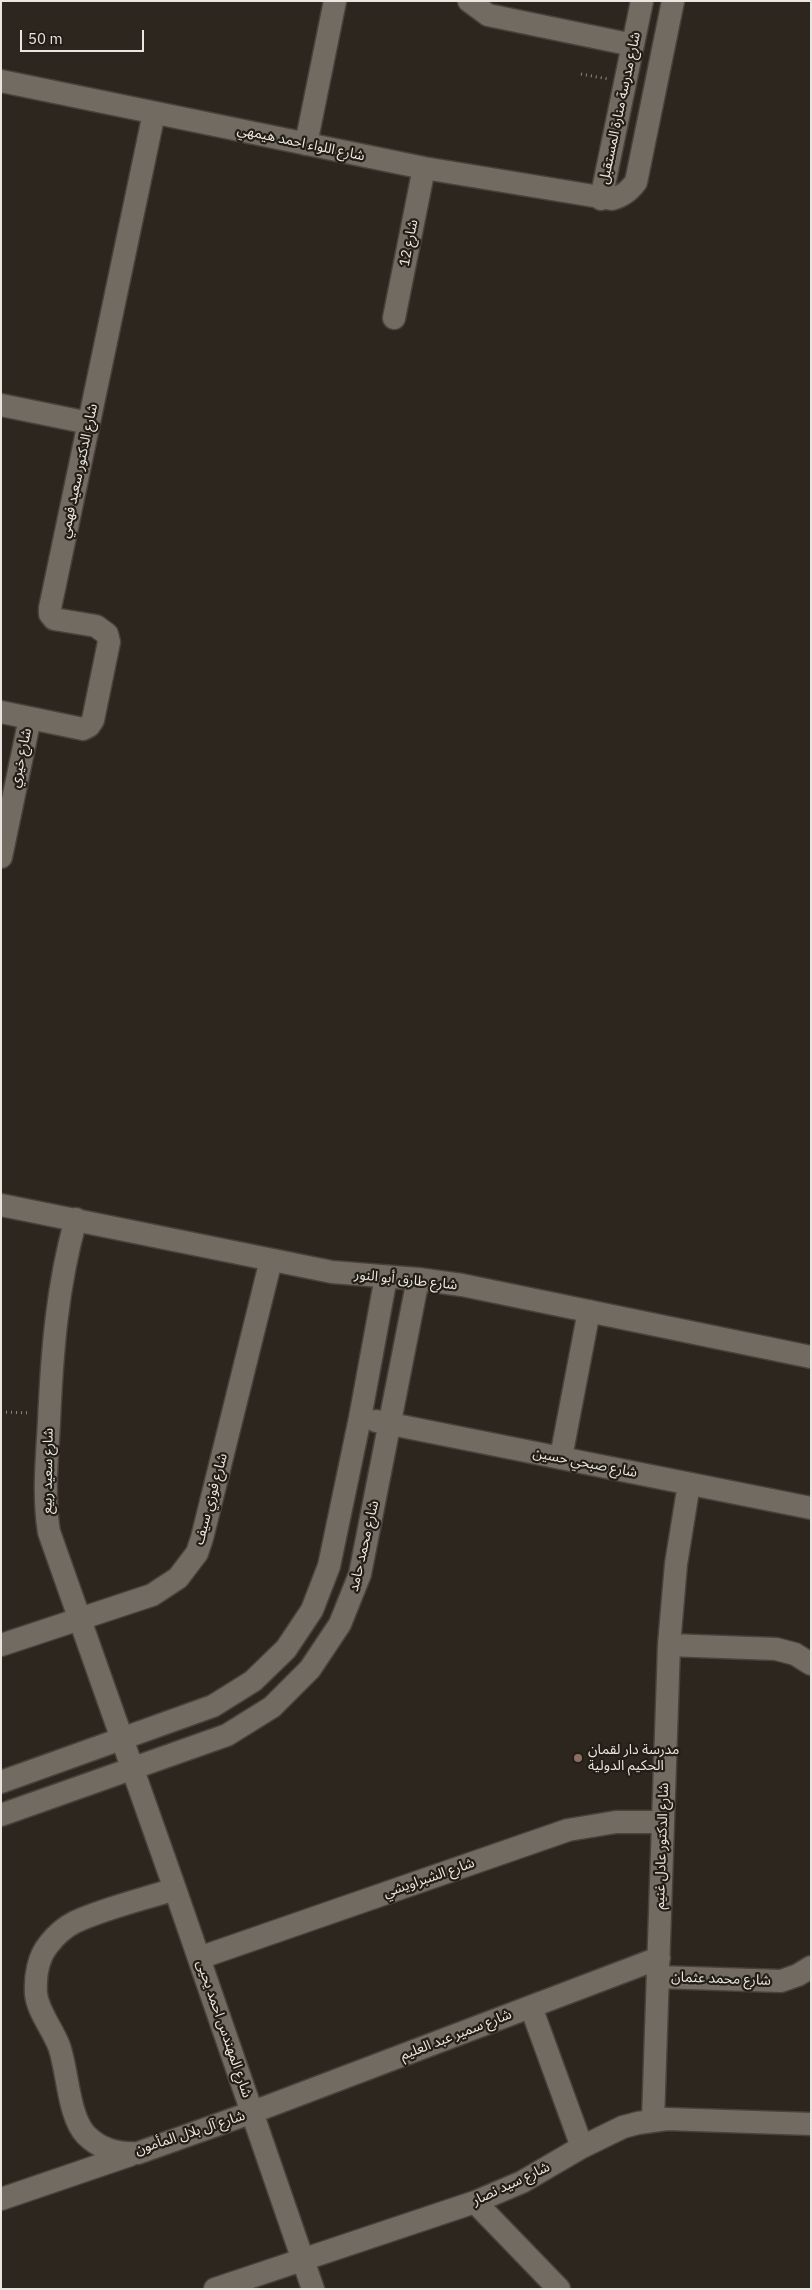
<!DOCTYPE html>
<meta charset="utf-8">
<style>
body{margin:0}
#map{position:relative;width:812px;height:2290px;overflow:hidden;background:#2c261f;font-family:"IBM Plex Sans",sans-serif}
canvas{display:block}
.frame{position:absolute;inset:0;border:2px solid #e9e5e0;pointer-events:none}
.scale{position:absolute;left:20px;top:30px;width:124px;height:22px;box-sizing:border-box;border:2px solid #e9e5e0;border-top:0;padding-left:6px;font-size:15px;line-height:18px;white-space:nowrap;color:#e9e5e0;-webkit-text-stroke:4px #221d15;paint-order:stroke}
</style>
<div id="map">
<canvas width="812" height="2290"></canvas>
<div class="frame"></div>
<div class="scale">50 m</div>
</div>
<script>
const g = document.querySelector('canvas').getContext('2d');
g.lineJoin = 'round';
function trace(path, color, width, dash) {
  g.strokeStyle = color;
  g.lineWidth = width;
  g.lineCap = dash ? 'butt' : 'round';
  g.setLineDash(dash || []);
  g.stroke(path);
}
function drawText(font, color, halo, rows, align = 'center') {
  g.font = font + ' "IBM Plex Sans","Noto Sans Arabic",sans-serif';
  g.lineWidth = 4.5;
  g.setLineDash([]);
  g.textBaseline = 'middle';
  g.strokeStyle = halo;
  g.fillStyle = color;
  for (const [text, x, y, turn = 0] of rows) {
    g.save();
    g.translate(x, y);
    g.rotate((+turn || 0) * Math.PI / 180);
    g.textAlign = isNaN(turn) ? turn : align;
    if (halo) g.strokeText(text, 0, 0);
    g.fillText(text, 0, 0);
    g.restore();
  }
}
const minor = new Path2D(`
 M469,1L488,15L633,45
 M1,81L424,168L612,199C623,196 629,191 636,182L673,1
 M306,144L335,1
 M601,199L642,1
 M394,318L424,168
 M1,405L89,423
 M1,712L83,729L89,726L93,720L109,642L107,634L96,626L54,619L50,614V608L154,113
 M1,857L30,718
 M1,1205L332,1272L418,1279L462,1285L811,1357
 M76,1219C57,1286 52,1353 49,1422C47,1459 43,1495 49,1532L175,1889L313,2289
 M376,1421L811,1508
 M561,1457L589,1311
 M1,1645L152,1595L178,1578L197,1553L202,1538L271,1260
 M669,1645L776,1649L795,1654L811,1664
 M1,1782L213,1706L253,1681L286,1649L312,1610L329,1566L360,1418L386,1277
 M1,1815L227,1735L272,1707L310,1669L340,1624L360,1574L418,1279
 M175,1889C144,1899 105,1908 75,1922C65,1927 56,1935 49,1944C38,1957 35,1977 36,1994C38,2012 52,2028 59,2046C68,2071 68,2116 86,2135C101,2150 118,2154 138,2153L253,2112L659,1958
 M199,1958L568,1830L616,1822H663
 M658,1977L781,1981L798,1975L811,1967
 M531,2007L582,2147
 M653,2120L669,1645L676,1564L689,1484
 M1,2199L130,2155
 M475,2202L559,2289
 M215,2289L475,2202L522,2182L582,2147L623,2127L638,2123L667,2119L811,2124`);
trace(minor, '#47423c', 25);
trace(new Path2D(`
 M581,74L608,79
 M1,1412L31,1413`), '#8c8781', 3, [1, 4]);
trace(minor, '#726b62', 22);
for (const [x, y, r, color] of [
 [578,1758,5,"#8d6e63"]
]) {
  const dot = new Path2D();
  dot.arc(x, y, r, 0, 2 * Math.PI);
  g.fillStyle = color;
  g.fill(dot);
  trace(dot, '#221d15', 2);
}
drawText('14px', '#e9e5e0', '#221d15', [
 ["شارع مدرسة منارة المستقبل",620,108,-78],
 ["شارع اللواء احمد هيمهي",301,143,12],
 ["شارع 12",409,243,-79],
 ["شارع الدكتور سعيد فهمي",79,471,-78],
 ["شارع خيري",21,758,-78],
 ["شارع طارق أبو النور",406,1280,6],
 ["شارع صبحي حسين",585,1463,11],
 ["شارع سعيد ربيع",48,1471,-89],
 ["شارع فوزي سيف",211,1499,-75],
 ["شارع محمد حامد",364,1546,-77],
 ["شارع الدكتور عادل غنيم",662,1846,-88],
 ["شارع الشبراويشي",429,1878,-19],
 ["شارع محمد عثمان",721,1979,2],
 ["شارع المهندس احمد يحيى",224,2029,71],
 ["شارع سمير عبد العليم",456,2035,-21],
 ["شارع آل بلال المأمون",190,2133,-18],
 ["شارع سيد نصار",511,2184,-25]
]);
drawText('14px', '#e9e5e0', '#221d15', [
 ["مدرسة دار لقمان",588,1750],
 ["الحكيم الدولية",588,1766]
], 'left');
</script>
